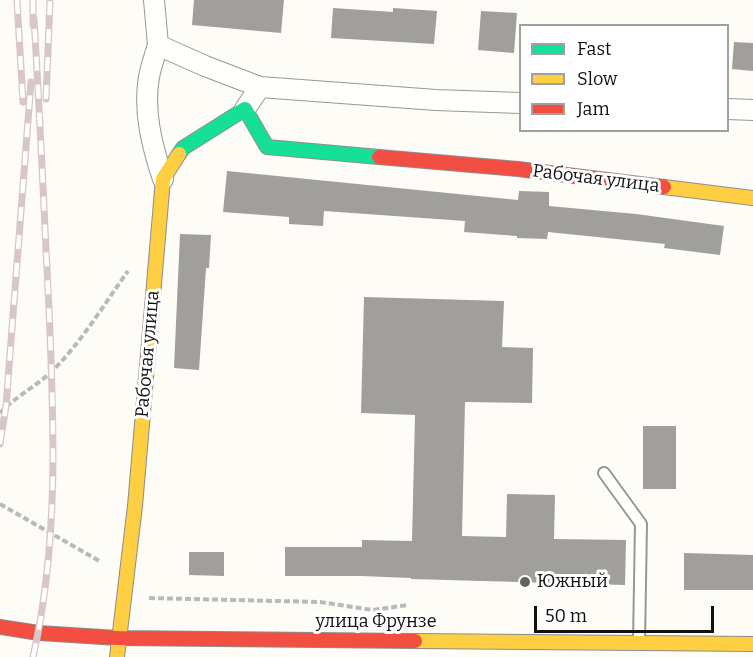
<!DOCTYPE html>
<meta charset="utf-8">
<style>
body{margin:0}
#map{position:relative;width:753px;height:657px;overflow:hidden;background:#fdfcf7;font-family:Bitter,serif}
canvas{display:block}
.legend{position:absolute;left:519px;top:24px;width:210px;height:108px;box-sizing:border-box;background:#fff;border:2px solid #a0a0a0;margin:0;padding:8px 10px;list-style:none;font-size:18px;color:#111}
.legend li{display:flex;align-items:center;gap:12px;height:30px}
.legend b{width:30px;border:2px solid #a0a0a0}
.scale{position:absolute;left:534px;top:606px;width:180px;height:27px;box-sizing:border-box;border:3px solid #111;border-top:0;padding-left:8px;font-size:18px;line-height:21px;white-space:nowrap;color:#111;-webkit-text-stroke:4px #fff;paint-order:stroke}
</style>
<div id="map">
<canvas width="753" height="657"></canvas>
<ul class="legend">
<li><b style="height:8px;background:#16e098"></b>Fast</li>
<li><b style="height:8px;background:#ffcf43"></b>Slow</li>
<li><b style="height:8px;background:#f24e42"></b>Jam</li>
</ul>
<div class="scale">50 m</div>
</div>
<script>
const g = document.querySelector('canvas').getContext('2d');
g.lineJoin = 'round';
function fill(path, color) {
  g.fillStyle = color;
  g.fill(path, 'evenodd');
}
function trace(path, color, width, dash) {
  g.strokeStyle = color;
  g.lineWidth = width;
  g.lineCap = dash ? 'butt' : 'round';
  g.setLineDash(dash || []);
  g.stroke(path);
}
function drawText(font, color, halo, rows, align = 'center') {
  g.font = font + ' Bitter,serif';
  g.lineWidth = 6;
  g.setLineDash([]);
  g.textBaseline = 'middle';
  g.strokeStyle = halo;
  g.fillStyle = color;
  for (const [text, x, y, turn = 0] of rows) {
    g.save();
    g.translate(x, y);
    g.rotate((+turn || 0) * Math.PI / 180);
    g.textAlign = isNaN(turn) ? turn : align;
    if (halo) g.strokeText(text, 0, 0);
    g.fillText(text, 0, 0);
    g.restore();
  }
}
fill(new Path2D(`
 M194,0H284L281,33L192,25Z
 M333,8L393,12V8L437,11L434,44L331,38Z
 M481,11L517,13L514,53L478,50Z
 M734,42L753,43V71L732,69Z
 M227,171L518,200L519,191L549,192V206L636,214L724,226L720,255L664,248L665,244L548,232L547,239L517,238V236L464,232L465,221L324,211L323,226L289,224V217L223,212Z
 M180,234L211,235L209,268H206L199,370L174,368Z
 M364,297L504,301L502,347L533,348L532,403L465,402L462,536L506,537L507,494L555,495L554,539L626,540L625,585L411,579V578L361,576H285V547H362V540L412,541L415,415L361,413Z
 M643,426H676V489H643Z
 M189,552H224V576L189,575Z
 M684,553L753,555V590H684Z`), '#a19f9c');
const lane = new Path2D(`
 M604,473L641,524L639,642`);
const street = new Path2D(`
 M154,0L158,45
 M245,109L260,87L436,100L520,103
 M728,109L753,110
 M163,179C152,146 143,111 149,77C151,66 155,55 158,45L205,66L260,87`);
const fast = new Path2D(`
 M179,154L183,148L245,109L267,147L379,157`);
const slow = new Path2D(`
 M664,187L753,198
 M415,641L753,644
 M117,657L135,506L163,179L179,154`);
const jam = new Path2D(`
 M379,157L518,169L664,187
 M0,627L39,633L118,638L415,641`);
trace(lane, '#979795', 14);
trace(street, '#979795', 22);
trace(fast, '#8e8d8b', 16);
trace(slow, '#8e8d8b', 16);
trace(jam, '#8e8d8b', 16);
trace(new Path2D(`
 M0,413C15,397 35,387 51,372C79,346 105,303 128,271
 M0,504L101,562
 M149,598L320,602L373,610L408,605`), '#b9b9b8', 4, [6, 3]);
trace(lane, '#fffffe', 10);
trace(street, '#fffffe', 20);
trace(fast, '#16e098', 14);
trace(slow, '#ffcf43', 14);
trace(jam, '#f24e42', 14);
const rail = new Path2D(`
 M17,0L23,102
 M33,0V25
 M46,99L50,0
 M0,444L6,406L31,82
 M33,657C59,543 54,424 49,309C44,212 40,115 34,19`);
trace(rail, '#d9c6c7', 7);
trace(rail, '#fff', 4.5, [14]);
for (const [x, y, r, color] of [
 [525,582,6,"#646362"]
]) {
  const dot = new Path2D();
  dot.arc(x, y, r, 0, 2 * Math.PI);
  g.fillStyle = color;
  g.fill(dot);
  trace(dot, '#fff', 2);
}
drawText('18px', '#111', '#fff', [
 ["Рабочая улица",596,179,7],
 ["Рабочая улица",148,354,-85],
 ["улица Фрунзе",376,622]
]);
drawText('18px', '#111', '#fff', [
 ["Южный",537,582]
], 'left');
</script>
